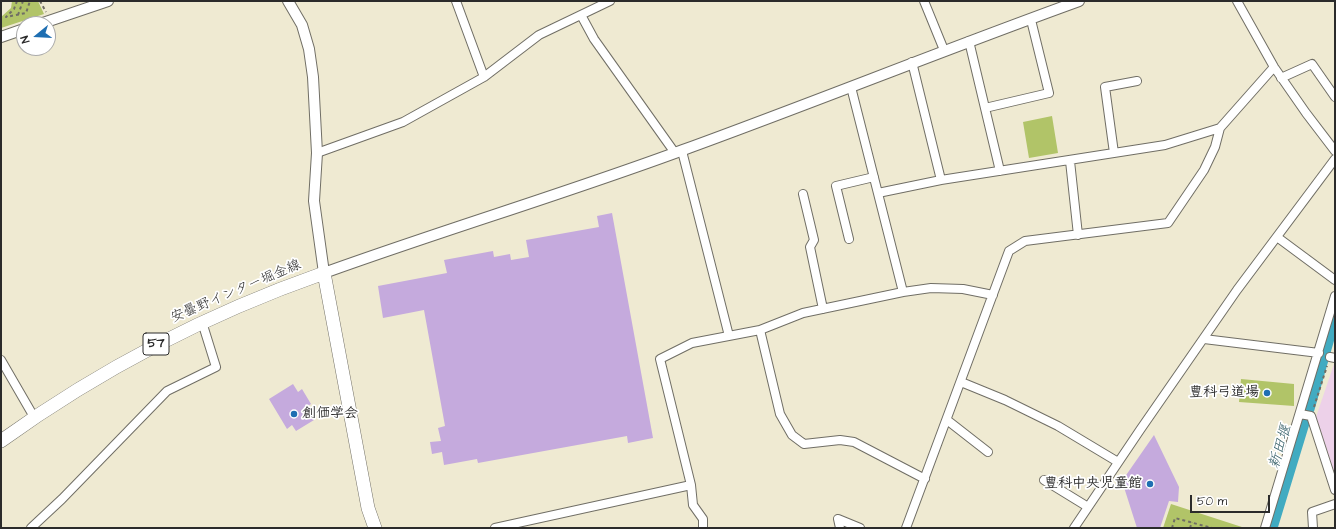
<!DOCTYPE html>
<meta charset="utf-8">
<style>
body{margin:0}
#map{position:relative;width:1336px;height:529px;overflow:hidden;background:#efead2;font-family:"Architects Daughter",sans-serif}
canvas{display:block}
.frame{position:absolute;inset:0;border:2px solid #2b2b2b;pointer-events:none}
.north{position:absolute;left:16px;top:16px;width:40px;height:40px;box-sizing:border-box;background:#fff;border:1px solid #aaa;border-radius:50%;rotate:252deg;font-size:11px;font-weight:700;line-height:16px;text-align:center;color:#2b2b2b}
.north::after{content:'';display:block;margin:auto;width:14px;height:18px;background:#1f6fb2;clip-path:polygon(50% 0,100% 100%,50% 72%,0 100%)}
.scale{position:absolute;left:1190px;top:495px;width:80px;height:18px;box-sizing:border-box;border:2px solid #2b2b2b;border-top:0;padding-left:5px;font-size:12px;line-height:14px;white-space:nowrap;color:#2b2b2b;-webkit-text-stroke:3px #fff;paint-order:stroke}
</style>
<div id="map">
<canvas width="1336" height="529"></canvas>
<div class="frame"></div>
<div class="north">N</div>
<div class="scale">50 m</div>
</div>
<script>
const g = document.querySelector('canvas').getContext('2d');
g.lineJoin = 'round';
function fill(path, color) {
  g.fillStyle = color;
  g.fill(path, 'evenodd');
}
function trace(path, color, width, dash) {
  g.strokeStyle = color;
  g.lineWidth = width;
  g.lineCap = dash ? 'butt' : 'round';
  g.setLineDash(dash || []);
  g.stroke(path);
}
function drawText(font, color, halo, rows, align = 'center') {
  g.font = font + ' "Architects Daughter","Klee One",sans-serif';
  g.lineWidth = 3.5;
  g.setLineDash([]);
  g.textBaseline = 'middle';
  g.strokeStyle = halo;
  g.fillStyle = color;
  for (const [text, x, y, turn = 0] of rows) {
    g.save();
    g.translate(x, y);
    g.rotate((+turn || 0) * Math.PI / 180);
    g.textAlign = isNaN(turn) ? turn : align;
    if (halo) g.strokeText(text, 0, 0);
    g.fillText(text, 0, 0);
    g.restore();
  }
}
fill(new Path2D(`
 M1334,364H1335V475L1316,417Z`), '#edd1e9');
fill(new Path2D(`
 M12,1H38L44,14L1,28V17L11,8Z
 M1052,116L1058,153L1029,158L1023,122Z
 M1241,379L1294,384V406L1239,402Z
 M1171,504L1245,528H1163Z`), '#b1c468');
trace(new Path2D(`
 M1309,409L1335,317
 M1272,528L1305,420`), '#41abc1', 11);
fill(new Path2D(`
 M612,213L653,438L628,443L627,436L478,463L477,459L444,465L442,452L432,454L430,442L441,441L438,428L445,426L424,310L383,318L378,286L447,273L444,260L493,251L494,257L510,254L511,260L529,257L526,240L599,227L597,216Z
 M293,384L298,392L302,389L311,404L306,407L314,420L296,431L292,425L287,429L269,399Z
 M1154,435L1179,487L1178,502L1169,501L1160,528H1137L1122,481Z`), '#c5aadd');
const minor = new Path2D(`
 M456,1L484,77
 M924,1L944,50
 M1237,1L1274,67L1306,113L1335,151
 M581,15L594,39L675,153
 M969,41L1000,171
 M912,62L941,180
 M1281,78L1312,64L1335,97
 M851,87L903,292
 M985,108L1049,93L1032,24
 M682,151L729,336
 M317,153L403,122L484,77L539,35L610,1
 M1114,153L1105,87L1137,81
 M1070,161L1078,235
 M878,193L941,180L1165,145L1220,128
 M803,194L814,240L810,247L823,309
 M1277,237L1335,280
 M849,239L836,186L874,177
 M760,330L780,414L792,435L804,444L840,440L854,442L925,479
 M1204,339L1319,353
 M1330,357L1335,358
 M1,360L34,417
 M961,382L1005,400L1058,426L1118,462
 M1300,414L1311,416L1335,490
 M947,420L988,452
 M1044,480L1088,507
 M691,485L693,505L703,519V528
 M31,528L62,499L167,391L216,367L202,322
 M495,528L691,485L660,359L692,343L760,330L803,313L903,292L931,288L963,289L993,295
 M840,528L838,519L860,528
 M906,528L1009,251L1025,241L1168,223L1204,170L1215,147L1220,128L1274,67
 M1074,528L1140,430L1237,290L1335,159
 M1265,528L1335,296
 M1313,528L1312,512L1335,504`);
const tertiary = new Path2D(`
 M288,1L302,25L309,49L313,77L317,153L314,201L324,273C443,230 564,194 683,150C815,102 946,49 1079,1
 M40,24L108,1
 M1,37L24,29`);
const primary = new Path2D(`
 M1,441C102,368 207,314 324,273L368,508L375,528`);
trace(minor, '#706e65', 10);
trace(tertiary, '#706e65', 12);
trace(primary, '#706e65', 14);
trace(new Path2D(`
 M17,1L14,9L6,17L26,13L30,1
 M40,1L46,12
 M18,15L23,1
 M1314,407L1327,366
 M1172,528L1175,518L1212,528
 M1190,528L1192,522`), '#706e65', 2, [3, 3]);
trace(minor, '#fff', 8);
trace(tertiary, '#fff', 10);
trace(primary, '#fff', 13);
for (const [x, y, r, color] of [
 [1267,393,4,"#1f6fb2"],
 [294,414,4,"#1f6fb2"],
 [1150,484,4,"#1f6fb2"]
]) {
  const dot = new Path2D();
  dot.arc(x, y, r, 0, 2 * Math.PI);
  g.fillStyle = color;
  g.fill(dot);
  trace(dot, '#fff', 1.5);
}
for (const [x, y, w] of [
 [156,344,26]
]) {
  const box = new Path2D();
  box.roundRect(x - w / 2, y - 11, w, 22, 3);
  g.fillStyle = '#fff';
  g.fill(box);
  trace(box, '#2b2b2b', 1);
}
drawText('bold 13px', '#2b2b2b', null, [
 ["57",156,344]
]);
drawText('14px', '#2b2b2b', '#fff', [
 ["安曇野インター堀金線",236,292,-23]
]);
drawText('bold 14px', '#2b2b2b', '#fff', [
 ["豊科弓道場",1259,393],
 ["創価学会",302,414,"left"],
 ["豊科中央児童館",1142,484]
], 'right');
drawText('italic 15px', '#345e67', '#fff', [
 ["新田堰",1281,447,-73]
]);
</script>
